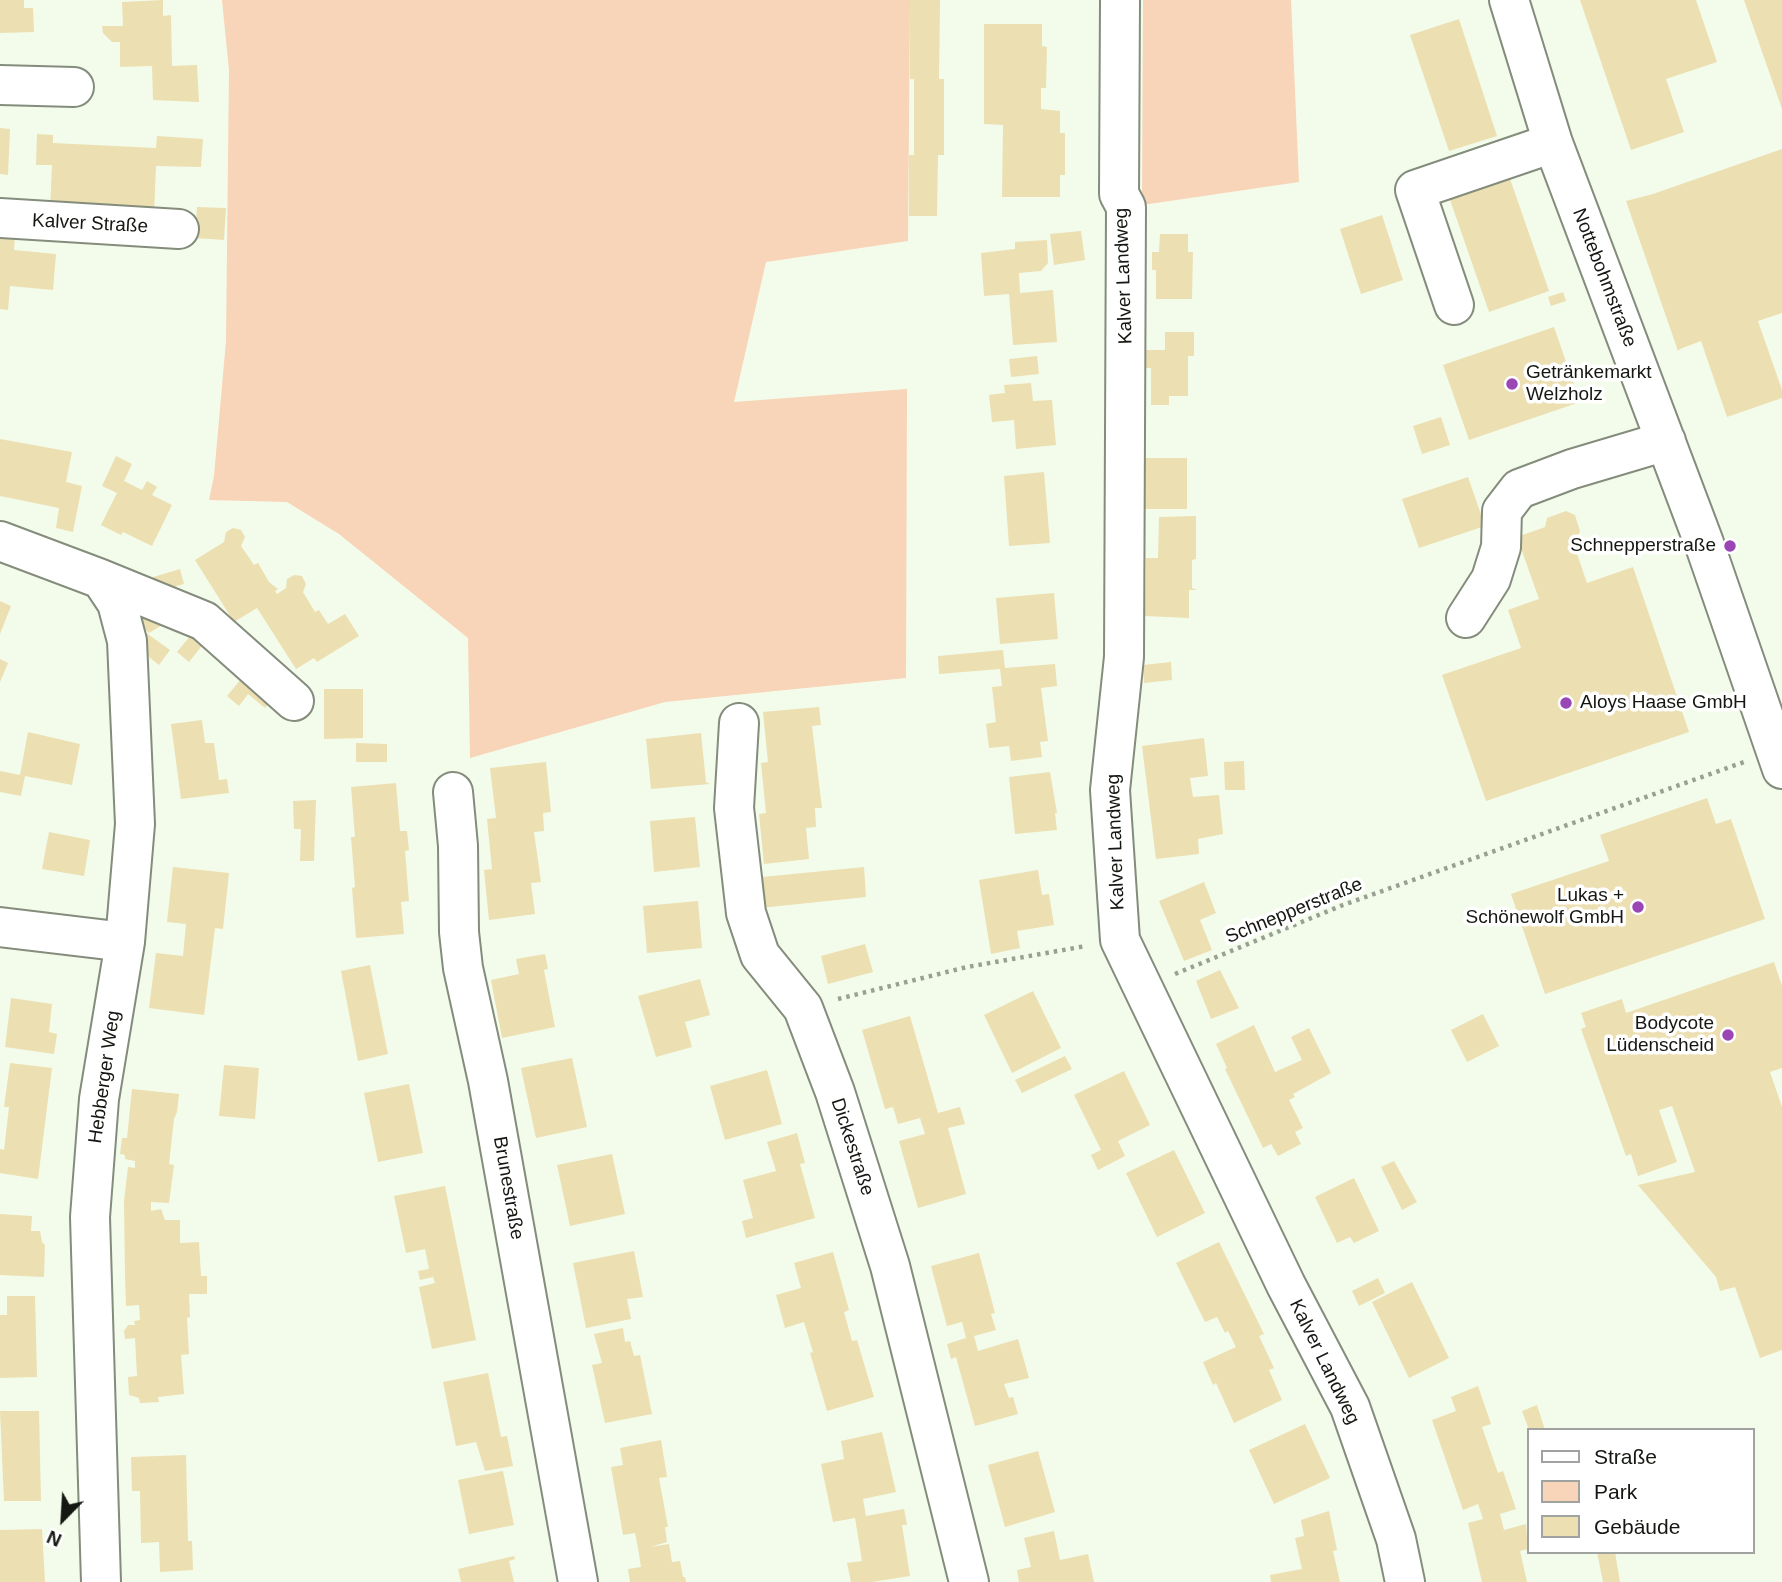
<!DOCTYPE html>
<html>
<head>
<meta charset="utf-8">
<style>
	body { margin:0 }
	#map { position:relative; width:1782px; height:1582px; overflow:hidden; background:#f3fcea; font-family:Helvetica,sans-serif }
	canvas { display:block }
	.legend { position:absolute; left:1527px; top:1428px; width:228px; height:126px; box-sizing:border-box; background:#fff; border:2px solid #a1a3a0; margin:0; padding:9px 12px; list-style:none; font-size:21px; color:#151812 }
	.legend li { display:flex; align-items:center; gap:14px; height:35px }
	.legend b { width:35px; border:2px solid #a1a3a0 }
	.north { position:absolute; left:28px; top:1484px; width:70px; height:70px; -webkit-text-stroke:5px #fff; paint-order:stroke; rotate:204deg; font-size:19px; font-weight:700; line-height:28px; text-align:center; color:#151812 }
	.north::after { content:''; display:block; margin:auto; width:24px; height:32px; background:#151812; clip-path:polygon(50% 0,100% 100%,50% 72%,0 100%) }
</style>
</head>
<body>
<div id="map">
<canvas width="1782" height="1582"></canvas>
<ul class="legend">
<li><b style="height:9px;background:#fff"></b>Straße</li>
<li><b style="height:19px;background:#f8d4b8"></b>Park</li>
<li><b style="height:19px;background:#ecdfb2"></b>Gebäude</li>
</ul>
<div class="north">N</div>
</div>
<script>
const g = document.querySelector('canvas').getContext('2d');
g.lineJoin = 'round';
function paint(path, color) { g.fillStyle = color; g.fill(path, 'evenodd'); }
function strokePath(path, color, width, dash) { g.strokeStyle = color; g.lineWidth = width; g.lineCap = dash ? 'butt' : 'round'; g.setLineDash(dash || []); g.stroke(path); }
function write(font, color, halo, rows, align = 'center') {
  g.font = font + ' Helvetica,sans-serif'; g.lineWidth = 7; g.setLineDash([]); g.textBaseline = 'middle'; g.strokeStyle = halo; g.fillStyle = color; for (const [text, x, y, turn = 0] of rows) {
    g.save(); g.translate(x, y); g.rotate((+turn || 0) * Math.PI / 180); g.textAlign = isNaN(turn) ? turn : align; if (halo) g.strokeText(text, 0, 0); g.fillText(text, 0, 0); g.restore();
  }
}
paint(new Path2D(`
	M222,0h688l-2,241 -142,21 -32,140 173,-13 -1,289 -241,24 -195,56 -2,-120 -129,-104 -52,-32 -78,-2 5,-24 12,-135 3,-271z
	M1143,0h148l8,182 -157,23z`), '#f8d4b8');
paint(new Path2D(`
	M0,0h24v8h9l1,24 -34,1z
	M163,0v16l8,-1 1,51 25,-1 2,37 -46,-2 -1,-34 -32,1v-25h-8l-9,-9 -1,-7h21l-1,-24z
	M910,0h30l-1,79h5v76h-6l-1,61h-28v-61h5v-76h-4z
	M1580,0h116l21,62 -51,17 18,53 -53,18z
	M1744,0h38v109z
	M1459,19l38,117 -48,15 -39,-116z
	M984,24h58v22l5,1 -1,41h-5v21l19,2v22h5v42h-5v22h-58l1,-72 -19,-1z
	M0,128l10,1 -2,46 -8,-1z
	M37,134l16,1v8l103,5 1,-12 46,3 -2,28 -45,-1 -2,48 -104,-4 2,-45h-16z
	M1782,149v164l-24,8 24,69v8l-55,19 -26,-76 -21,8 -2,2 -52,-150 27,-7z
	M1508,173l41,118 -60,21 -41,-118z
	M197,207l29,1 -2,32 -29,-2z
	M1382,215l21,65 -42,14 -21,-65z
	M1081,231l4,29 -31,5 -4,-31z
	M1160,234h28v18h5l-1,47h-36v-29h-4v-18h7z
	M0,235l15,1 -1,14 42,4 -3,36 -43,-4 -2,24 -8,-1z
	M1047,240l1,23 -7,8 -22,2 1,20 33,-3 4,52 -44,3 -4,-51 -25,2 -3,-43 34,-4v-7z
	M1563,292l3,9 -15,5 -3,-9z
	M1554,327l26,75 -111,38 -26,-75z
	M1165,332h29v24h-6v40h-19v9h-18v-37h-10v-18h24z
	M1037,356l2,18 -28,3 -2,-18z
	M1031,383l2,18 19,-1 4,45 -40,4 -2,-29 -22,2 -3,-27 16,-2 -1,-8z
	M1441,417l9,28 -28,9 -9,-28z
	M0,439l72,13 -6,30 16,4 -9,46 -17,-4 3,-20 -59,-12z
	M116,456l16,8 -8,17 18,9 5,-9 10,6 -5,8 20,10 -20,41 -29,-14 -2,3 -20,-10 16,-32 -15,-7z
	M1145,458h42v51h-42z
	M1044,472l6,71 -41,3 -5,-70z
	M1468,477l17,49 -66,22 -17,-49z
	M1566,511l9,4 5,16 -2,6 -6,2 15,44 46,-16 56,165 -203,69 -44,-126 79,-27 -13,-38 31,-11 -22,-62 28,-10 2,-9z
	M1196,516v43l-4,1v28l5,2h-8v28l-44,-2 1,-58h12l1,-41z
	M233,528l8,2 4,7 -4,9 13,19 4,-2 11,19 9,7 -3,2 2,3 9,-6 1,-9 7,-4 8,1 4,8 -3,8 12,20 4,-2 9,14 17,-10 14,22 -42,26 -3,-4 -18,11 -39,-61 -23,14 -39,-62 29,-18 2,-10z
	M180,569l4,15 -29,8 -5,-14z
	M1054,593l4,46 -58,5 -4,-46z
	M0,601l11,5 -11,28z
	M144,610l18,15 -13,8 -14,-12z
	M196,629l12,9 -19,24 -12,-10z
	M145,632l25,18 -11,15 -24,-19z
	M1003,650l2,18 50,-4 2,22 -16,2 7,53 -8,1 2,15 -31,4 -2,-15 -20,2 -3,-24 10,-2 -4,-35 10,-1 -2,-17 -61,5 -1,-18z
	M0,659l8,4 -8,19z
	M1171,662l1,18 -28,3 -1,-18z
	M246,673l27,25 -8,10 -17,-14 -9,12 -12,-10z
	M324,689h39v49l-39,1z
	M819,707l2,18 -9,1 10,82h-7l1,19 -10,1 3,31 -45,5 -5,-50 7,-1 -5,-50 7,-1 -5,-50z
	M202,720l3,23h9l5,37 8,-1 2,14 -48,6 -10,-75z
	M28,732l52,12 -8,41 -47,-9 -4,20 -21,-4v-21l20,4z
	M701,733l5,49 4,2 -59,5 -5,-50z
	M1204,738l4,38 -18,2 3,19 26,-2 4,39 -25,5 1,15 -43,5 -14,-113z
	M356,743l31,1v18h-31z
	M1244,761l1,29h-20l-1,-28z
	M546,762l5,50 -8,1 1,18 -10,1 7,50 -10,1 4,31 -46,6 -5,-50 8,-1 -5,-50 9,-1 -6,-50z
	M1050,772l7,41h-2l2,17 -42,4 -6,-57z
	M396,783l4,48h7l2,19 -4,1 4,50 -8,1 3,32 -48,4 -4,-50 3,-1 -4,-50h4l-4,-50z
	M1707,798l9,26 15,-5 34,100 -220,75 -34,-100 98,-33 -9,-26z
	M316,800l-2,61h-14l1,-32h-7l-1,-28z
	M695,817l5,50 -46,5 -4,-51z
	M49,832l41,8 -6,36 -42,-7z
	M173,867l56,6 -6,56 -8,-1 -11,87 -55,-7 7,-55 27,3 3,-32 -19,-2z
	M864,867l2,30 -106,11 -8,-30z
	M1038,870l4,25 7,-1 5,31 -37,6 3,17 -29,6 -12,-74z
	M1204,882l12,31 -16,7 12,30 -28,11 -25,-60z
	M698,901l4,47 -55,5 -4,-47z
	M865,944l8,28 -45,12 -7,-28z
	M545,954l3,15 -4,1 11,57 -53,11 -11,-58 28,-6 -3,-15z
	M1774,962l8,24v82l-12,4 12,35v243l-22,8 -25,-71 -15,4 -4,-14 -78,-92 57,-13 -23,-66 -13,4 18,52 -39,14 -7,-22 -5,2 -45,-127 5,-2 -5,-14 41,-14 4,14z
	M370,965l18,89 -30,7 -17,-90z
	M1220,970l19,38 -28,11 -15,-38z
	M700,979l10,36 -25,7 7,25 -36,10 -18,-61z
	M1033,991l28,57 -49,25 -28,-58z
	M11,998l41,6 -3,28 8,2 -3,20 -49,-7z
	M1483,1014l16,32 -32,16 -16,-32z
	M910,1016l28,97 22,-6 5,17 -17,4 18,66 -48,14 -19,-67 26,-7 -5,-16 -22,6 -5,-17 -8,2 -23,-79z
	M1254,1025l21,47 27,-12 -11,-23 18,-9 22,45 -38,21 2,3 -6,3 14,28 -8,4 6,12 -23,12 -7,-12 -8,4 -38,-79 2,-1 -11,-24z
	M1065,1056l7,13 -50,24 -7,-13z
	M572,1058l15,69 -51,11 -15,-70z
	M10,1063l42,5 -14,111 -38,-6v-24l4,1 5,-43h-5z
	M224,1065l35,3 -4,51 -36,-3z
	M767,1070l15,54 -57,16 -15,-54z
	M1124,1071l26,54 -32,16 7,15 -27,14 -7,-15 10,-5 -27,-55z
	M409,1084l14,69 -45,9 -14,-69z
	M132,1089l47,5 -2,18 -3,7 -5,45 5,1 -5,38 -18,-1v9l10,-2 4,11h15v23l19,-1 2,34h6v18h-18l1,23 -3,1 2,36 -8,1 3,39 -26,3 1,5 -19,1 -1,-5 -10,-3 -1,-18 9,-1 -2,-38 -10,1 -1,-8 4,-6h7l-1,-4 6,-1 -1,-15 -13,1 -1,-30 -1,-75 4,-34 7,1v-7l-10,-2v-4l-5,-1 2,-16h5z
	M797,1133l8,30 -5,1 15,54 -69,20 -4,-17 11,-3 -10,-38 33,-9 -9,-29z
	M1174,1150l31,63 -48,24 -31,-64z
	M612,1154l13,60 -55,12 -13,-61z
	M1394,1161l23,41 -15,8 -21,-43z
	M1354,1178l25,53 -25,12 -4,-6 -13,6 -22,-46z
	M445,1186l31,154 -44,9 -13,-62 16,-4 -2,-6 -13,3 -2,-9 11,-2 -4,-20 -19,4 -12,-57z
	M0,1214l32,2 -1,15h9l2,11 3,3 -1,32 -44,-2z
	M1219,1242l45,92 -5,2 15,32 -5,2 13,30 -48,23 -18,-40 -3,2 -10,-23 33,-15 -8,-16 -3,2 -8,-16 -12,5 -29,-59z
	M634,1251l9,46 -16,2 4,20 -45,9 -13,-65z
	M833,1252l16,58 -5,2 8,29 5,-1 17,57 -47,14 -17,-58 3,-1 -9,-30 -19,6 -9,-33 25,-7 -7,-25z
	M979,1253l16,60 -4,1 5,16 -22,6 4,15 40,-12 11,39 -25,6 5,14 4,-1 5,17 -43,12 -19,-69 -5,2 -4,-15 19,-6 -4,-16 -15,4 -16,-60z
	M1378,1278l7,15 -26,13 -7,-15z
	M1412,1282l37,76 -40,20 -37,-76z
	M7,1296h28l2,81 -37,1v-63h7z
	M623,1328l2,14 5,-1 4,15 6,-1 12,59 -47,9 -13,-58 10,-2 -8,-29z
	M488,1373l13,64 6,-1 6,30 -28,5 -9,-29 -20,4 -13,-64z
	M1478,1386l13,38 -9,3 16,46 5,-2 13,38 -16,5 4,16 22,-6 2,25 -8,2 7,31h-45l-14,-59 15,-4 -5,-15 -15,6 -31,-90 24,-9 -5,-14z
	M1537,1405l8,25h-16l-7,-19z
	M0,1411h39l2,90h-37z
	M1305,1424l25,54 -56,26 -25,-54z
	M882,1432l14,60 -33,7 3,17 38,-7 3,16h-5l8,51 -38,6h-21l-4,-19 15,-2 -7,-43 -22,4 -12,-58 23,-5 -3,-18z
	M661,1440l6,37 -8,1 9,49h-3l2,15 -17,5 19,-3 3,18 8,-1 3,16h2l1,5h-56l-2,-13 13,-2 -3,-19 -3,-15 -12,2 -12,-68 12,-2 -3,-17z
	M1038,1451l17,61 -50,15 -17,-62z
	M186,1455l2,86h4l1,29 -33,2 -1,-30 -18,1 -1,-52h-8l-1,-34z
	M503,1471l11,54 -45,9 -11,-54z
	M1329,1511l8,39 -4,1 7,31h-69l-1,-7 32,-6 -7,-31 9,-2 -3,-16z
	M42,1529l3,53h-45v-52z
	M1054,1531l6,29 28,-6 6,28h-75l-2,-12 14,-3 -7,-29z
	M1597,1552h18l5,30h-17z
	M514,1556l1,3 -6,2 5,21h-53l-3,-13z`), '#ecdfb2');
const minor = new Path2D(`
	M1120,0l-1,194 7,13 -2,450 -14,133 10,150 166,345 64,122 46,132 9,43
	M1509,0l44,143 151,400 78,226
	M0,85l74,2
	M0,218l179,11
	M1454,305l-39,-115 138,-47
	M0,541l101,38 16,24 10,38 8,183 -10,118 -26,157 -9,118 11,365
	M101,579l103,42 90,80
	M1466,618l25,-39 10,-32 1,-36 17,-22 53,-20 94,-28
	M739,723l-5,85 12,105 14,42 43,53 32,84 55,174 79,316
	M453,792l5,54 1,86 4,36 25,113 90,501
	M0,927l125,15`);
strokePath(minor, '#848c7c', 42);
strokePath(new Path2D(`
	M1175,974l168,-69 401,-143
	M838,999l129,-32 119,-21`), '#99a093', 4.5, [3.5, 5]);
strokePath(minor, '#fff', 38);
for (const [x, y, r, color] of [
	[1512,384,7,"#9a46b4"],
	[1730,546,7,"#9a46b4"],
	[1566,703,7,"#9a46b4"],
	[1638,907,7,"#9a46b4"],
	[1728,1035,7,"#9a46b4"]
]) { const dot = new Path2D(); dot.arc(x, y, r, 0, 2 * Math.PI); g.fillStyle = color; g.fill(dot); strokePath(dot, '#fff', 2.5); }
write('19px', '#151812', '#fff', [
	["Kalver Straße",90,224,3],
	["Kalver Landweg",1124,276,-92],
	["Nottebohmstraße",1604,278,69],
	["Kalver Landweg",1116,842,-92],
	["Schnepperstraße",1294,911,-22],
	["Hebberger Weg",105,1077,-82],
	["Dickestraße",852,1147,72],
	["Brunestraße",508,1188,80],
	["Kalver Landweg",1324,1362,64]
]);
write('19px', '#151812', '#fff', [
	["Getränkemarkt",1526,373,"left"],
	["Welzholz",1526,395,"left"],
	["Schnepperstraße",1716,546],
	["Aloys Haase GmbH",1580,703,"left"],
	["Lukas +",1624,896],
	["Schönewolf GmbH",1624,918],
	["Bodycote",1714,1024],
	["Lüdenscheid",1714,1046]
], 'right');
</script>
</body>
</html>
